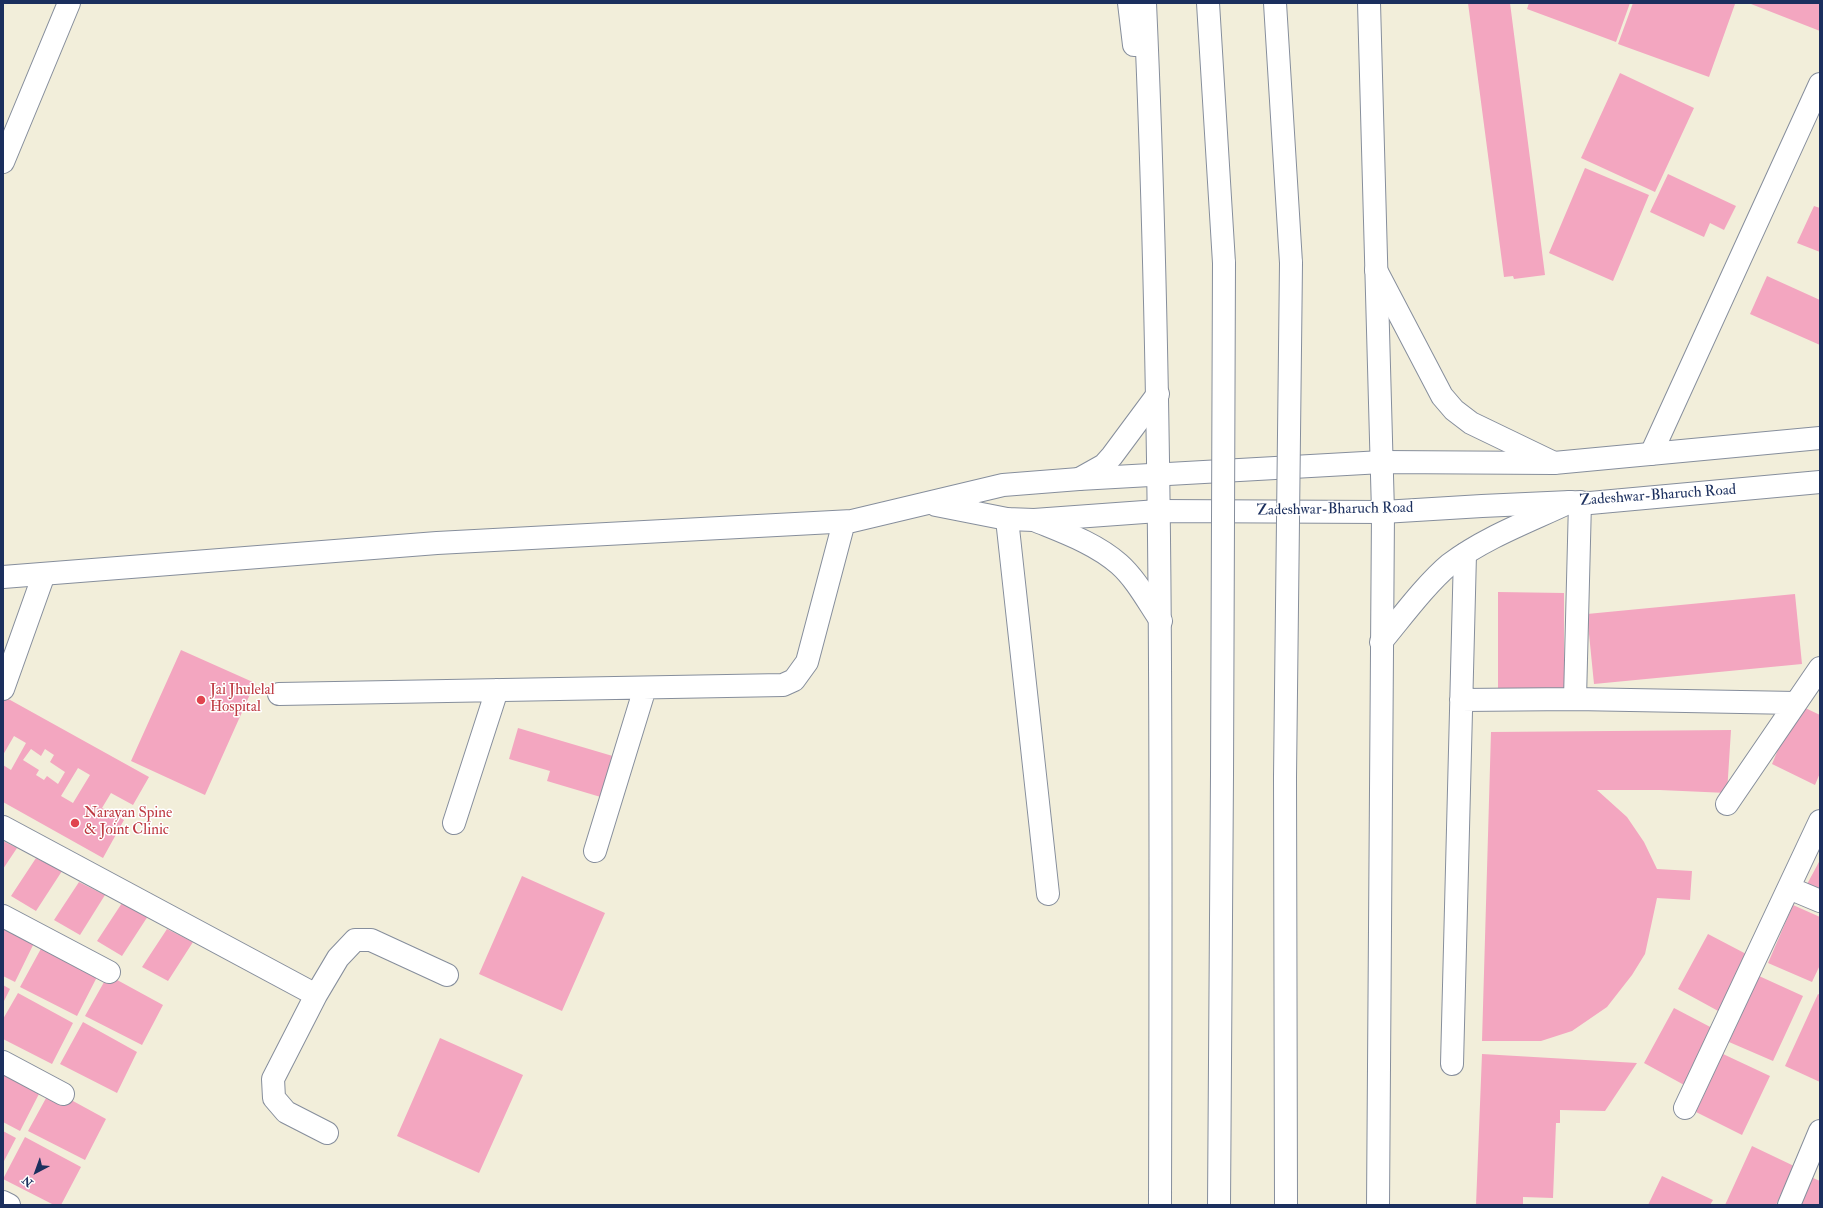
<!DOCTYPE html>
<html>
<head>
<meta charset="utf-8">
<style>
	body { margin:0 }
	#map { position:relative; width:1823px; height:1208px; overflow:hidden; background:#f2eeda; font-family:"IM FELL Double Pica",serif }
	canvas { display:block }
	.frame { position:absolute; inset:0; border:4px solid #1b2f5e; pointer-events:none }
	.north { position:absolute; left:16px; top:1152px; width:40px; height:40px; -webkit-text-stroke:3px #fff; paint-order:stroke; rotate:221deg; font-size:11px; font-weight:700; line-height:16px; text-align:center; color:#1b2f5e }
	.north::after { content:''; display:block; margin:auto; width:14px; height:18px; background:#1b2f5e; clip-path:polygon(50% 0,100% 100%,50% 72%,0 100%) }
</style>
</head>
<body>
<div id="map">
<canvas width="1823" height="1208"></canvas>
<div class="frame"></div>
<div class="north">N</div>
</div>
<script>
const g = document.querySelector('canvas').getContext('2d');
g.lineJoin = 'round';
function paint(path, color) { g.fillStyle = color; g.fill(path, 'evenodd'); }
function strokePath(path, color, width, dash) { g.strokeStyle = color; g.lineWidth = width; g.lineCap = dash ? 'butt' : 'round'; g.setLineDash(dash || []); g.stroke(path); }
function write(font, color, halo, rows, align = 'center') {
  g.font = font + ' "IM FELL Double Pica",serif'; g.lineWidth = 3; g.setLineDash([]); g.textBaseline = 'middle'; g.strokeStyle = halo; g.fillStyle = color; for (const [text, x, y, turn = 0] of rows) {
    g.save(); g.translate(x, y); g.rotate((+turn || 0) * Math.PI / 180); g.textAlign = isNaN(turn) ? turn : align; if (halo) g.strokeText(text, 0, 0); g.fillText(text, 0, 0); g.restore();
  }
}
paint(new Path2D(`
	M1468,3h42l35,272 -31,4 -1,-3 -9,1z
	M1529,3h101l-14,39 -89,-33z
	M1633,3l102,1 -26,73 -91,-33z
	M1752,3h68v28l-69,-27z
	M1620,73l74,35 -39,84 -74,-34z
	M1585,168l64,27 -36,86 -64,-28z
	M1668,174l68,32 -12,24 -14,-7 -6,14 -54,-25z
	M1814,206l6,2v44l-23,-9z
	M1767,276l53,24v45l-70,-31z
	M1498,592l66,1v96l-66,-1z
	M1795,594l7,70 -208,20 -7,-70z
	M181,650l74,33 -50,112 -74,-34z
	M3,696l146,81 -16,28 -22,-12 -9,15 22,12 -21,38 -100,-56v-37l8,5 15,-27 -12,-7 -11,19zM31,749l10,7 4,-7 9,6 -4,7 15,10 -7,12 -11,-8 -3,4 -8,-5 3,-5 -16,-10zM78,768l12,7 -17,28 -12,-7z
	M1797,704l23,11v58l-5,12 -43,-21z
	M518,728l98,29 -12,41 -57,-17 3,-10 -41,-12z
	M1731,730l-4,63 -67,-3h-63l30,27 17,25 13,27 35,2 -2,29 -33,-2 -12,56 -13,21 -25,32 -35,24 -31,10h-59l9,-309z
	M3,841l14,7 -14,21z
	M36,858l26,13 -26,40 -25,-15z
	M1820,860v36l-15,-8z
	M522,876l83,37 -43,98 -83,-37z
	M79,882l26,13 -25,40 -26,-15z
	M122,903l26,13 -26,40 -25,-15z
	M1793,905l27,12v48l-8,17 -44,-19z
	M3,923l32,18 -20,41 -12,-6z
	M167,929l26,13 -25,39 -26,-14z
	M1708,934l42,22 -30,56 -42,-23z
	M43,945l55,30 -21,41 -57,-29z
	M108,975l55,30 -21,40 -57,-29z
	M1759,976l44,20 -30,65 -44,-19z
	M3,985l7,4 -7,14z
	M18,993l55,30 -21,41 -49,-25v-20z
	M1818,994l2,1v87l-35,-16z
	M1674,1008l42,22 -30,56 -42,-23z
	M83,1022l54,30 -20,41 -57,-29z
	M440,1038l83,37 -44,98 -82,-37z
	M1482,1054l155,9 -32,48 -45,-1v13h-4l-3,75 -30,-1v8h-47z
	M1723,1054l47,22 -28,59 -46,-23z
	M3,1069l38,21 -21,41 -17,-9z
	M51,1089l55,30 -21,41 -57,-29z
	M3,1131l13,7 -13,25z
	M25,1137l56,30 -20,38h-7l-51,-26z
	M1752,1146l42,20 -18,39h-51z
	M1662,1176l51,24 -3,5h-62z
	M1813,1178l7,3v24h-20z`), '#f3a6c0');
const minor = new Path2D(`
	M1129,3l5,42
	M1145,3c18,400 16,801 15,1202
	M1369,3l14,509 -5,693
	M3,162l66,-159
	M1651,454l169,-370
	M1007,519l41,375
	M3,689l41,-115
	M279,694l504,-9 11,-5 13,-18 37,-140
	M1575,699l5,-197
	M1461,700l114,-1 221,4
	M1727,804l93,-136
	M454,823l43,-133
	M3,827l313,168
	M595,851l50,-163
	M1789,888l31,13
	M3,916l106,56
	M3,1062l60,32
	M1452,1064l13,-510
	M1685,1108l135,-287
	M327,1133l-41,-21 -12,-14 -1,-19 43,-84 22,-37 17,-18h16l76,35
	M3,1202l6,3
	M1789,1205l31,-74`);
const major = new Path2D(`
	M936,505l71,14 27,1 124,-9 225,1 99,-6 88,-4 20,1 230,-21
	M3,577l434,-34 415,-22 151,-36 76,-6 303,-17 172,1 266,-25`);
const highway = new Path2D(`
	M1208,3l16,260
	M1275,3l16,260
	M1376,270l66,126 12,14 17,13 83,40
	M1079,479l25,-14 8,-9 46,-62
	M1034,520c29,12 61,23 85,44 17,15 29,38 42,57
	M1381,642c20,-24 45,-58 69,-78 36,-27 80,-43 120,-62
	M1285,777l1,428
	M1219,1205l3,-430`);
strokePath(minor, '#868e9c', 24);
strokePath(major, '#868e9c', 24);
strokePath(highway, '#868e9c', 24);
strokePath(minor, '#fff', 22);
strokePath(major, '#fff', 22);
strokePath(highway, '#fff', 22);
const highwayBridge = new Path2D(`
	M1222,775l2,-512
	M1285,777l6,-514`);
strokePath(highwayBridge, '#868e9c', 24, []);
strokePath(highwayBridge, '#fff', 22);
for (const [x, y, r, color] of [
	[201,700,5,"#e0444e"],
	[75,823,5,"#e0444e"]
]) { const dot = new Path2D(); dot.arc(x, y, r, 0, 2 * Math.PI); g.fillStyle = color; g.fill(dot); strokePath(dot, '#fff', 1.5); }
write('15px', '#1b2f5e', '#fff', [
	["Zadeshwar-Bharuch Road",1658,496,-4],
	["Zadeshwar-Bharuch Road",1335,510,-1]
]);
write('15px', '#be3a42', '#fff', [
	["Jai Jhulelal",210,691],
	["Hospital",210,708],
	["Narayan Spine",84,814],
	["& Joint Clinic",84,831]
], 'left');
</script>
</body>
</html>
